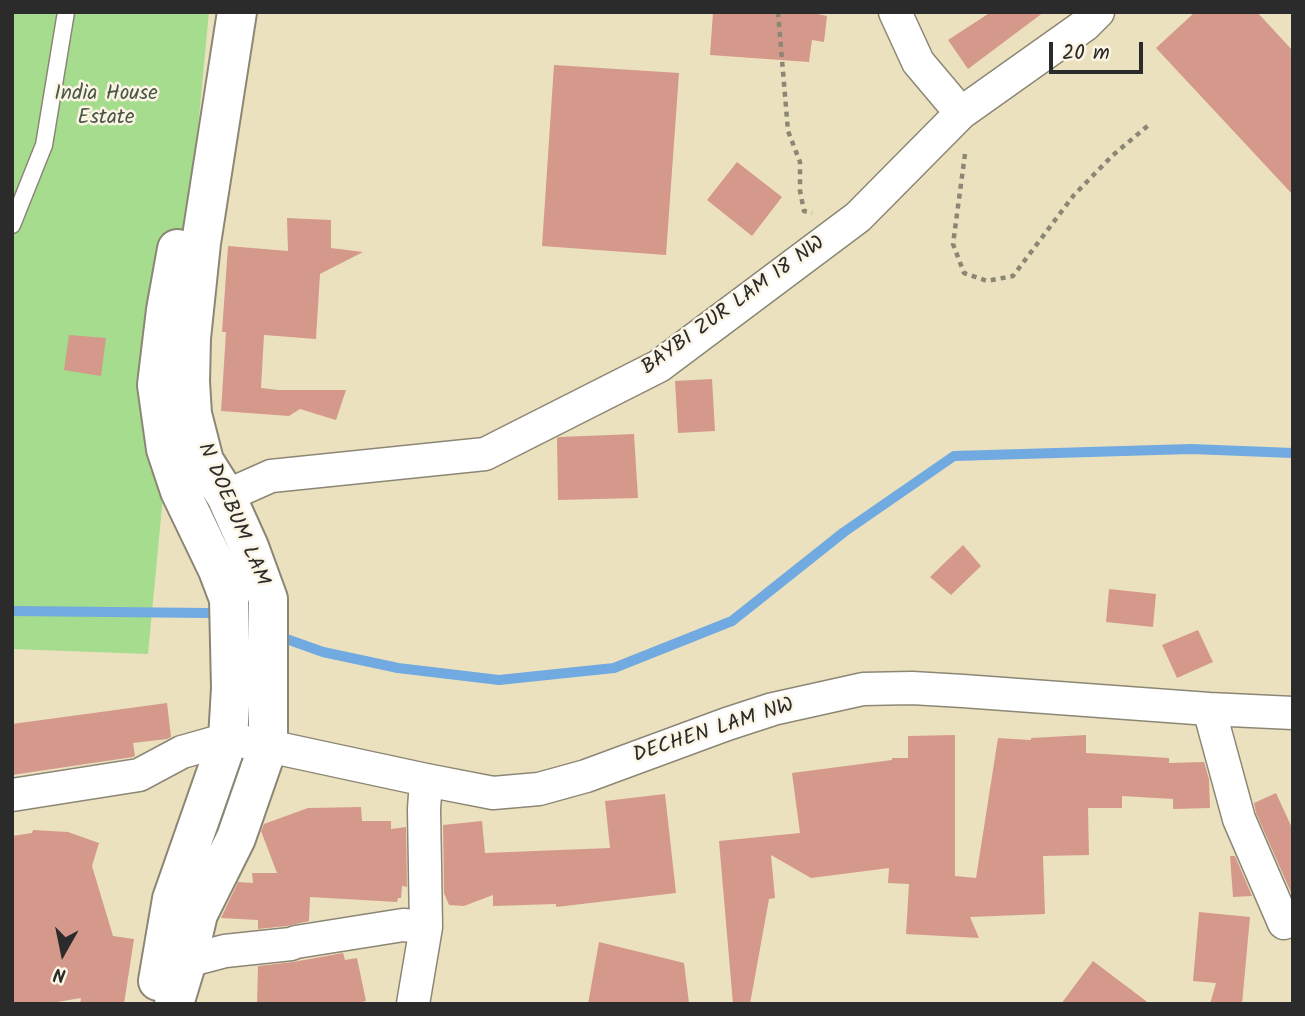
<!DOCTYPE html>
<html>
<head>
<meta charset="utf-8">
<style>
	body { margin:0 }
	#map { position:relative; width:1305px; height:1016px; overflow:hidden; background:#ece1bf; font-family:Kalam,sans-serif }
	canvas { display:block }
	.frame { position:absolute; inset:0; border:14px solid #2b2b2b; pointer-events:none }
	.north { position:absolute; left:28px; top:918px; width:70px; height:70px; -webkit-text-stroke:5px #fcf5e5; paint-order:stroke; rotate:189deg; font-size:19px; font-weight:700; line-height:28px; text-align:center; color:#2b2b2b }
	.north::after { content:''; display:block; margin:auto; width:24px; height:32px; background:#2b2b2b; clip-path:polygon(50% 0,100% 100%,50% 72%,0 100%) }
	.scale { position:absolute; left:1049px; top:42px; width:94px; height:32px; box-sizing:border-box; border:4px solid #2b2b2b; border-top:0; padding-left:9px; font-size:21px; line-height:24px; white-space:nowrap; color:#2b2b2b; -webkit-text-stroke:5px #fcf5e5; paint-order:stroke }
</style>
</head>
<body>
<div id="map">
<canvas width="1305" height="1016"></canvas>
<div class="frame"></div>
<div class="north">N</div>
<div class="scale">20 m</div>
</div>
<script>
const g = document.querySelector('canvas').getContext('2d');
g.lineJoin = 'round';
function paint(path, color) { g.fillStyle = color; g.fill(path, 'evenodd'); }
function strokePath(path, color, width, dash) { g.strokeStyle = color; g.lineWidth = width; g.lineCap = dash ? 'butt' : 'round'; g.setLineDash(dash || []); g.stroke(path); }
function write(font, color, halo, rows, align = 'center') {
  g.font = font + ' Kalam,sans-serif'; g.lineWidth = 5; g.setLineDash([]); g.textBaseline = 'middle'; g.strokeStyle = halo; g.fillStyle = color; for (const [text, x, y, turn = 0] of rows) {
    g.save(); g.translate(x, y); g.rotate((+turn || 0) * Math.PI / 180); g.textAlign = isNaN(turn) ? turn : align; if (halo) g.strokeText(text, 0, 0); g.fillText(text, 0, 0); g.restore();
  }
}
paint(new Path2D(`
	M12,12h197l-61,642 -136,-5z`), '#a6dc8d');
strokePath(new Path2D(`
	M12,611l197,2 11,4
	M278,636l45,16 75,16 101,12 115,-12 118,-47 112,-89 110,-76 237,-7 102,4`), '#70aae0', 10);
paint(new Path2D(`
	M713,12h105v2l9,2 -3,26 -12,-2 -3,22 -99,-7z
	M991,12h53l-76,57 -20,-29z
	M1195,12h62l36,39v144l-137,-147z
	M554,65l125,8 -13,182 -124,-9z
	M737,162l45,35 -30,39 -45,-36z
	M287,218l44,2v28l32,4 -43,22 -4,65 -52,-4 -3,53 17,2h68l-10,30 -36,-11 -11,7 -68,-5 5,-79h-4l6,-86 60,5z
	M69,335l37,3 -5,38 -37,-6z
	M712,379l3,52 -37,2 -3,-52z
	M634,434l4,64 -80,2 -1,-62 3,-1z
	M963,545l18,21 -30,29 -21,-18z
	M1109,589l47,5 -3,33 -47,-5z
	M1198,630l15,32 -36,16 -15,-33z
	M167,703l4,34 -4,2 -34,4 2,13 -2,1 -121,18v-51z
	M955,735v141l21,2 22,-140 33,2v-2l55,-3v18l83,5v5l35,-1 5,17 1,29 -37,1v-10l-51,-3v12h-34l1,47 -46,1 2,58 -75,3 9,21 -73,-4 3,-50 -21,-1 1,-15 -78,10 -40,-23 4,43 -6,1 -19,105h-17l-14,-163 81,-8 -8,-60 100,-13v-2h16v-22z
	M1276,793l17,37v67l-37,-84 -2,-10z
	M665,794l11,99 -120,14v-3l-63,2v-11l-29,11 -15,-1 -5,-12 -1,-68 39,-4 3,32 125,-5 -5,-47z
	M361,807l1,14h29v8l15,-2 1,60 -5,-1 -1,12h-3l-1,4 -87,-5 -1,24 -22,5 -29,3v-9l-37,-2 17,-36 15,1 -1,-10h25l-16,-42 3,-7 44,-16z
	M33,830l35,2 31,11 -7,23 21,70 21,3 -10,65h-44l1,-6 -35,6h-34v-168l20,-3z
	M1230,856h5l17,40 -19,1z
	M1199,912l51,5 -8,87h-32l6,-21 -23,-2z
	M599,942l85,21 5,40 -101,1z
	M343,953l2,7 12,-2 9,43 -13,3h-96l1,-38 35,-4z
	M1093,961l57,43h-89z`), '#d4998a');
const lane = new Path2D(`
	M12,225l32,-80 22,-133`);
const street = new Path2D(`
	M895,12l23,50 43,51
	M226,496l45,-20 214,-22 174,-88 199,-149 103,-104 124,-88 13,-13
	M1209,709l30,110 45,104
	M12,795l127,-20 43,-23 46,-13 40,7 158,34 67,13 46,-4 47,-13 141,-52 46,-15 90,-20 49,-1 51,3 246,18 84,4
	M187,961l38,-10 66,-7 5,-2 107,-17 23,2
	M413,1004l13,-77 -2,-118 2,-29`);
const secondary = new Path2D(`
	M158,981l14,-82 56,-160 3,-51 -2,-89 -11,-29 -38,-79 -14,-42 -9,-64 9,-75 11,-61
	M174,1004l13,-43 11,-47 38,-76 32,-92v-147l-19,-52 -23,-51 -22,-35 -12,-47 -2,-32 1,-44 10,-95 36,-231`);
strokePath(lane, '#8c8675', 19);
strokePath(street, '#8c8675', 35);
strokePath(secondary, '#8c8675', 42);
strokePath(new Path2D(`
	M778,12l10,119 12,31v29l4,20 8,2
	M965,154l-12,90 11,29 23,8 26,-5 61,-81 38,-39 39,-33`), '#8c8675', 4.5, [5, 5]);
strokePath(lane, '#fff', 16);
strokePath(street, '#fff', 32);
strokePath(secondary, '#fff', 38);
write('21px', '#4a5744', '#fcf5e5', [
	["India House",106,95],
	["Estate",106,119]
]);
write('21px', '#2b2b2b', '#fcf5e5', [
	["BAYBI ZUR LAM 18 NW",734,307,-36],
	["N DOEBUM LAM",232,515,67],
	["DECHEN LAM NW",714,732,-18]
]);
</script>
</body>
</html>
